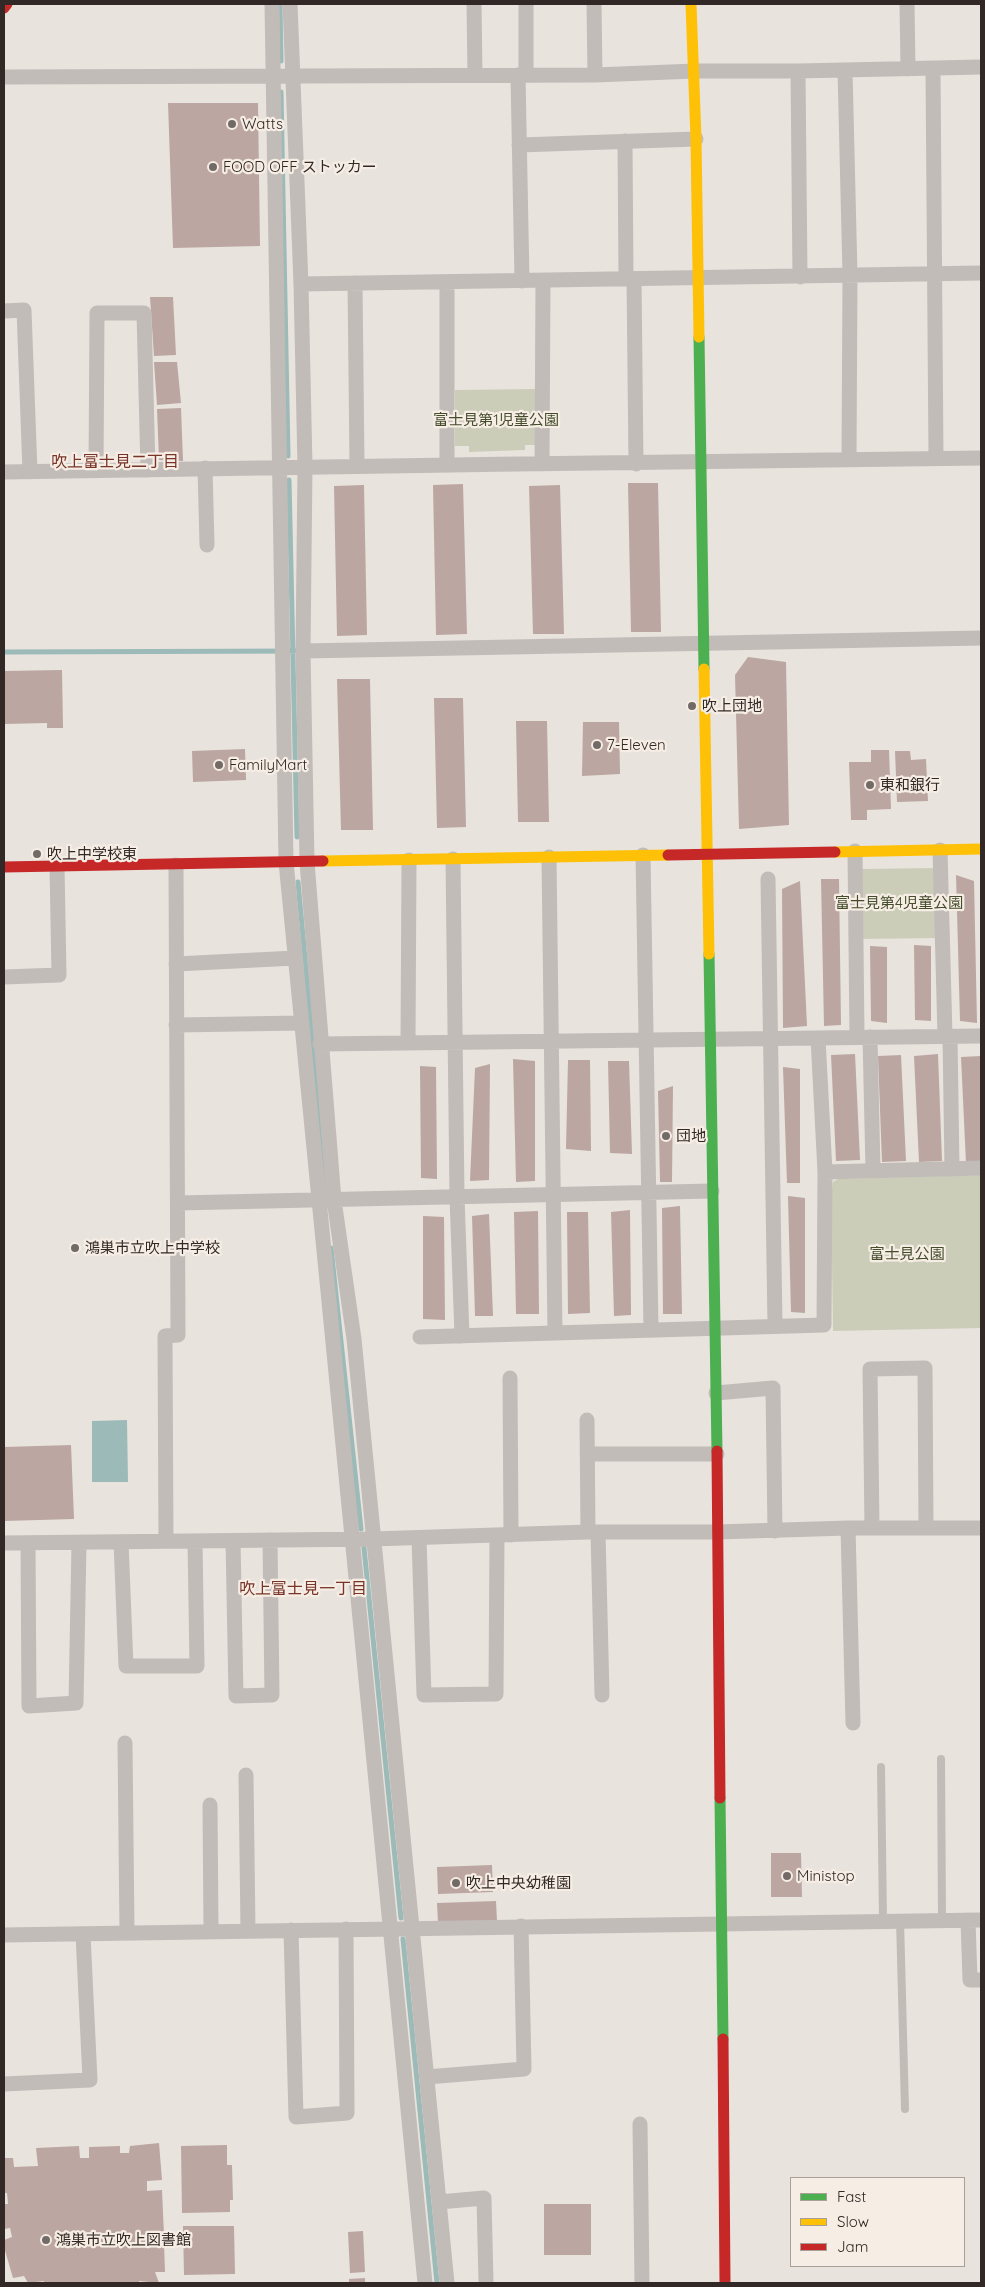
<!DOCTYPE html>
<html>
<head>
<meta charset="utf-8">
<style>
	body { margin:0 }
	#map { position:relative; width:985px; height:2287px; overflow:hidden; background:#e9e3de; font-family:Quicksand,sans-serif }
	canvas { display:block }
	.frame { position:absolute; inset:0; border:5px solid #322926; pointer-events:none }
	.legend { position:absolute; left:790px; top:2177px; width:175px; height:90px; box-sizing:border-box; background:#f6ede5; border:1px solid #a89f99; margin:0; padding:6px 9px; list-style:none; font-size:15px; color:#322926 }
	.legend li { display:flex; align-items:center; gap:10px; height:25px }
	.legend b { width:25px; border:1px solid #a89f99 }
</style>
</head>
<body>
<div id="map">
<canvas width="985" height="2287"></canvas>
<div class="frame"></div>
<ul class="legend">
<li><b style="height:6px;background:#4caf50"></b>Fast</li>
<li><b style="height:6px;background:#ffc107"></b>Slow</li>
<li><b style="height:6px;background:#c62828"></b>Jam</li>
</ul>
</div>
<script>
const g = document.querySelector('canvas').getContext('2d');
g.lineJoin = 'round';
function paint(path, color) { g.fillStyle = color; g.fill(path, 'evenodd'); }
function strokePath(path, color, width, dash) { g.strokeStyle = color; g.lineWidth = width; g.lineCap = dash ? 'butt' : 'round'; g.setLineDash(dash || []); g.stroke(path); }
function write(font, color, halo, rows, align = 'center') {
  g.font = font + ' Quicksand,"Noto Sans JP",sans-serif'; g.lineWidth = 4.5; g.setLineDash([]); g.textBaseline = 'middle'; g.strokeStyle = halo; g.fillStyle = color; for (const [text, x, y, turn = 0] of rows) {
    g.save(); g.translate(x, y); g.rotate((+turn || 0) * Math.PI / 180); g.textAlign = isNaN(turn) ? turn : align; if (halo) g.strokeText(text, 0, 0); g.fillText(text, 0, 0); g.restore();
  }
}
paint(new Path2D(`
	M536,389v56h-11v5l-56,2v-6h-14v-56z
	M938,868l1,70 -79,1 -1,-70z
	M981,1175v153l-148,3 -2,-136 2,-13 5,-3z`), '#cbcdb9');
paint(new Path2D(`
	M127,1420l1,62h-36v-61z`), '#9cbab7');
strokePath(new Path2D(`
	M280,4l1,57
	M281,92l7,364
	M289,480l8,357
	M4,652l297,-1
	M298,882l28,307
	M331,1248l30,281
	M364,1548l37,370
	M403,1939l34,344`), '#9cbab7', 5);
paint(new Path2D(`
	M168,103h90l2,143 -87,2z
	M150,297h23l3,58 -22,1z
	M154,362h23l4,41 -24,2z
	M181,408l2,53 -24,-1 -2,-51z
	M628,483h30l3,149h-30z
	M463,484l4,150 -31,1 -3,-150z
	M364,485l3,150 -30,1 -3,-150z
	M560,485l4,149h-31l-4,-148z
	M748,657l38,5 3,163 -50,4 -4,-154z
	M62,670l1,58h-16v-5l-43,1v-53z
	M337,679h33l3,151h-32z
	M434,698h29l3,129 -29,1z
	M516,721h31l2,101h-31z
	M583,722h36l1,52 -38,2z
	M245,749l1,31 -53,2 -1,-31z
	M871,750h18l2,59 -24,1v10h-16l-2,-58h22z
	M895,751h15l1,9 15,-1 2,42 -31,1z
	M956,875l18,6 3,142 -17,-2z
	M821,879h18l2,146 -17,1z
	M800,881l7,145 -24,2 -1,-139z
	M914,945l17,1v75l-16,-1z
	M870,946l17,1v76l-16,-2z
	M855,1054l5,106 -24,1 -5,-106z
	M938,1054l4,107 -23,1 -5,-106z
	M901,1055l5,106 -24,1 -4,-106z
	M981,1056v106l-15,1 -5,-106z
	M513,1059l22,2v120l-19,1z
	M568,1060h22l1,91 -25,-2z
	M608,1061h21l3,93 -22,-1z
	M490,1064l-1,116 -19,1 5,-113z
	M420,1066l16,1 1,112 -16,-1z
	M783,1067l17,2v114h-13z
	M673,1086l-1,96h-12l-2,-91z
	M788,1196l17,2v115l-14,-1z
	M680,1206l2,108h-19l-1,-106z
	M630,1210l1,105 -17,1 -3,-104z
	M538,1211l1,103h-23l-2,-102z
	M567,1212h21l2,101 -22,1z
	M489,1214l4,102h-18l-3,-100z
	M423,1216l21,1 1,103 -22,-1z
	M71,1445l3,74 -70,2v-74z
	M771,1853h30l1,44h-31z
	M492,1865l1,27 -55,2 -1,-27z
	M496,1901l1,20 -59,2 -1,-20z
	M159,2143l3,37 -15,1v10l15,-1 2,45h-14v8h14l1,29h-10l4,11 -20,-2v2h-95v-2l-16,2 -4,-7 -11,2 -9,-31v-7l8,-3 -2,-9 -6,1v-25h4l-1,-11h-3v-35h9l1,9 24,-1 -2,-18 43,-2 1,12h9v-11l31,-1v7h9l1,-7z
	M227,2145v20h5l1,35h-3v12l-48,1 -1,-67z
	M544,2204h47v51h-47z
	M183,2226h51l1,48 -51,1z
	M363,2231l2,41 -15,1 -2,-41z
	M365,2278v5h-16v-4z`), '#bba6a1');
strokePath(new Path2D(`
	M941,1759l1,161
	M881,1767l2,154
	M900,1920l5,189`), '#c2bcb8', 8);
strokePath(new Path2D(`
	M272,4l14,858 139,1421
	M290,4l11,280 4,182 -2,185 4,211 27,338 20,139 93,944
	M474,4l1,71
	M594,4l1,71
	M907,4l1,65
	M933,69l3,389
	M845,70l5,205 -1,184
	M798,71l2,206
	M518,75l4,206
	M526,75v-71
	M4,77l591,-2 100,-4h103l183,-4
	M625,141l1,138
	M519,145l177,-6
	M634,279l2,185
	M355,283l2,182
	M301,284l680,-11
	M4,311l20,-1 6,162
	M447,464v-182
	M542,464l1,-183
	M205,468l2,77
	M96,471l1,-158h47l4,157
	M4,472c326,-6 651,-10 977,-14
	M303,651l678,-13
	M940,850l5,186
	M855,851l2,186
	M643,855l8,474
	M549,857l6,476
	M453,859l4,338 5,139
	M768,879l7,446
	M176,964l119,-6
	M4,977l55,-2 -2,-109
	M176,1025l126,-2
	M950,1036l2,133
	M870,1037l3,133
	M408,1043l1,-183
	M320,1044l661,-8
	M825,1172l156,-4
	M178,1203l534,-12
	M420,1337l404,-12 1,-153 -7,-134
	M510,1378l1,157
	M716,1393l57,-5 2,143
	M587,1420l1,112
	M587,1454h130
	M848,1528l5,195
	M872,1528l-2,-159 55,-1 1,160
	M598,1532l4,163
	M419,1538l5,157 72,-1 1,-159
	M166,1541l-1,-205 13,-1 -2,-470
	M233,1541l3,155 36,-1 -2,-155
	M121,1542l5,124h71l-2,-124
	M4,1543l368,-4 216,-7h129l131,-4h133
	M28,1543l1,163 47,-3 3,-160
	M125,1743l2,190
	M246,1775l2,156
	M210,1805l1,127
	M968,1920l2,60h11
	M291,1930l5,187 51,-4 -1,-184
	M4,1935l977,-15
	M427,2077l97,-8 -3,-143
	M4,2084l86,-4 -7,-146
	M640,2124l2,159
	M439,2202l45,-4 2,85`), '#c2bcb8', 15);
strokePath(new Path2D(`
	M699,337l5,332
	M709,954l8,497
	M720,1798l3,241`), '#4caf50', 11);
strokePath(new Path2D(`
	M691,4l5,135 3,198
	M704,669l5,285
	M835,852l146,-3
	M323,861l345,-6`), '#ffc107', 11);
strokePath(new Path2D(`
	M4,8l3,-4
	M668,855l167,-3
	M4,867l319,-6
	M717,1451l3,347
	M723,2039l2,244`), '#c62828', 11);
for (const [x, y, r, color] of [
	[232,124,5,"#726a66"],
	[213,167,5,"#726a66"],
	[692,706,5,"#726a66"],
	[597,745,5,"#726a66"],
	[219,765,5,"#726a66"],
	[870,785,5,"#726a66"],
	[37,854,5,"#726a66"],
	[666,1136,5,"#726a66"],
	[75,1248,5,"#726a66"],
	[787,1876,5,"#726a66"],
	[456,1883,5,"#726a66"],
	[46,2240,5,"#726a66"]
]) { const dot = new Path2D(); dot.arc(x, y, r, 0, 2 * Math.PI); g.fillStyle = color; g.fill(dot); strokePath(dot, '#f6ede5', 2); }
write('15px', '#322926', '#f6ede5', [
	["Watts",242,124],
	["FOOD OFF ストッカー",223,167],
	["吹上団地",702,706],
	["7-Eleven",607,745],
	["FamilyMart",229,765],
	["東和銀行",880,785],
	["吹上中学校東",47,854],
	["団地",676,1136],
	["鴻巣市立吹上中学校",85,1248],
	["Ministop",797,1876],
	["吹上中央幼稚園",466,1883],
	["鴻巣市立吹上図書館",56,2240]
], 'left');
write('15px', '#454d2d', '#f6ede5', [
	["富士見第1児童公園",496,420],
	["富士見第4児童公園",899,903],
	["富士見公園",907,1254]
]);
write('16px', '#783428', '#f6ede5', [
	["吹上富士見二丁目",115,462],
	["吹上富士見一丁目",303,1589]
]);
</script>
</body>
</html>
